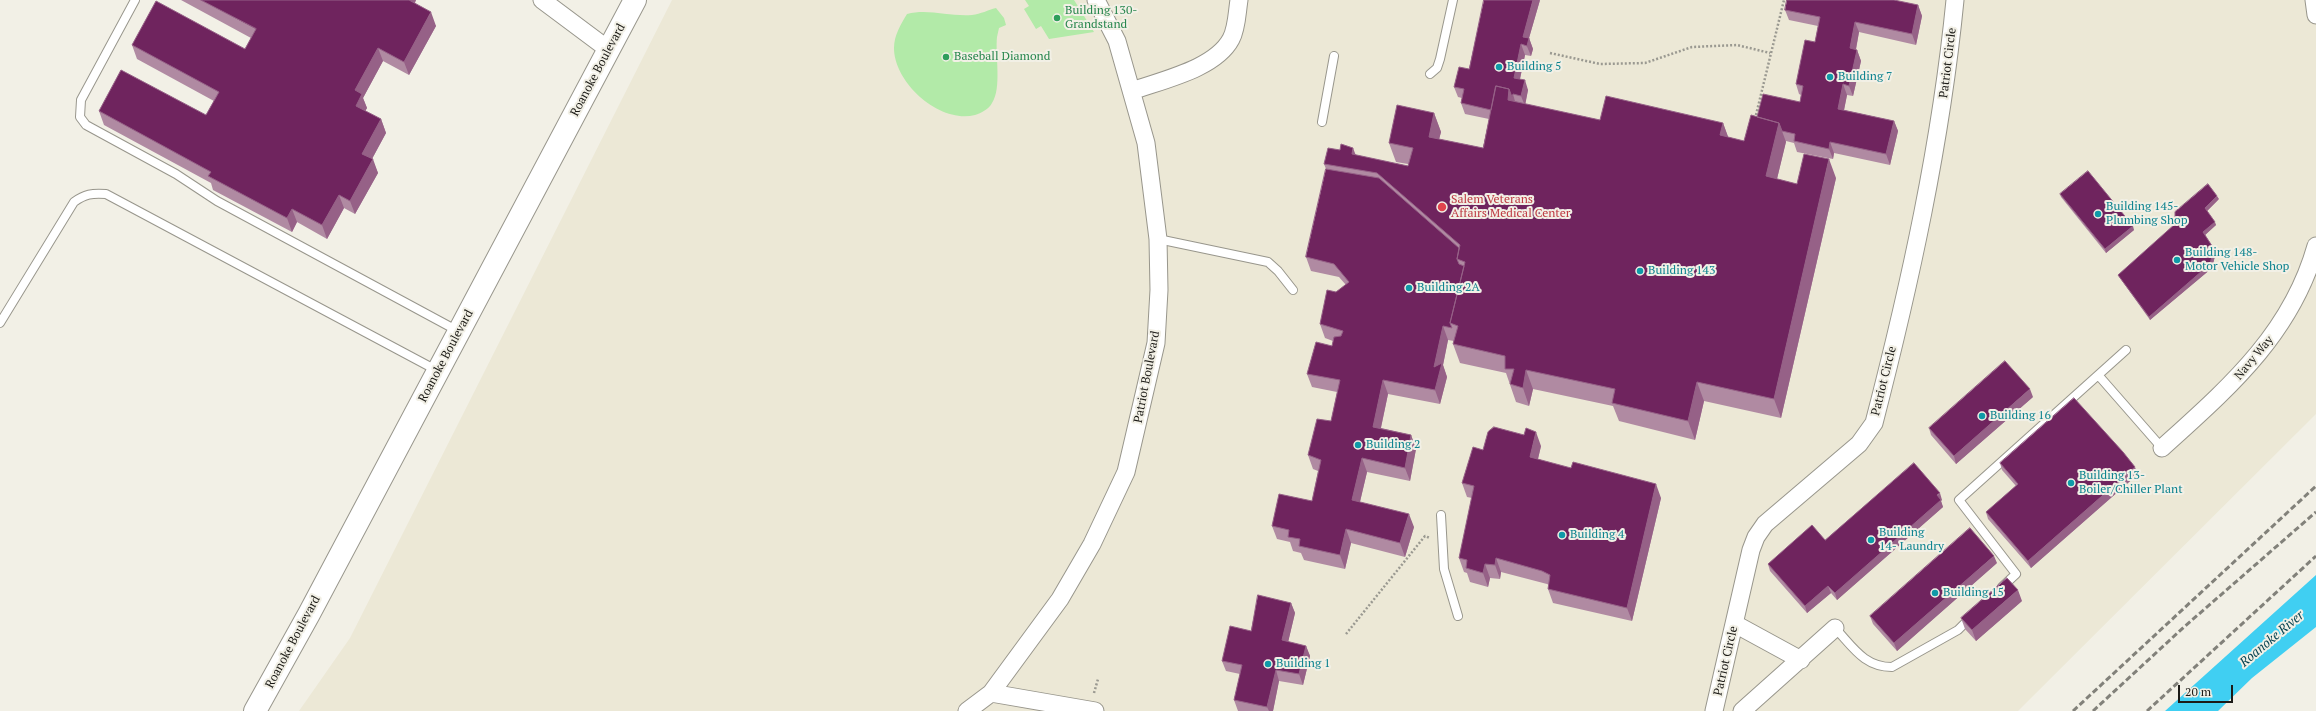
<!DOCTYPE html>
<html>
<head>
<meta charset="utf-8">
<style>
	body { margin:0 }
	#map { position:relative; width:2316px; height:711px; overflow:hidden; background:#f2f0e6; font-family:"PT Serif",serif }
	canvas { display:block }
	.scale { position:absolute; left:2178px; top:685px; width:55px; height:18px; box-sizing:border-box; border:2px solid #1c1b17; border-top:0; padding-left:5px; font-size:12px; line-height:14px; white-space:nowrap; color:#1c1b17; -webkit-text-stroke:3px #f2f0e6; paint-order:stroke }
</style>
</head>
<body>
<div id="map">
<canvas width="2316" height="711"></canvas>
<div class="scale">20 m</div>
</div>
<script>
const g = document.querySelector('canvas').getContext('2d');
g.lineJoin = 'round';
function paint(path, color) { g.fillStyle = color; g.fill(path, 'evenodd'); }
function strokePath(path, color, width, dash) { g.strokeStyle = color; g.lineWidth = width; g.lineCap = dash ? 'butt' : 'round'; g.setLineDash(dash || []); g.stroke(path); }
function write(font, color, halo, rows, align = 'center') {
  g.font = font + ' "PT Serif",serif'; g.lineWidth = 4; g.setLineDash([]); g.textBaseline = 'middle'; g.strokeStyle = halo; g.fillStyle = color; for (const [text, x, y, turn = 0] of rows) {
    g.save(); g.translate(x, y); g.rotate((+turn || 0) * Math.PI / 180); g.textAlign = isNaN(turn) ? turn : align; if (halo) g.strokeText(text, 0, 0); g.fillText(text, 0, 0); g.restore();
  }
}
paint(new Path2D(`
	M672,0h1644v414l-298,297h-1719l51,-73z`), '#ece8d6');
paint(new Path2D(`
	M1025,0h49l20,32 -45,7 -8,-13 -5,3 -12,-20 5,-3z
	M996,8l8,10 2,7 -7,3 -2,9c-2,18 5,51 -5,66 -3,6 -11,10 -17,12 -35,9 -81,-32 -81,-67 0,-13 7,-24 13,-34 21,-6 43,3 65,1 9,-1 16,-5 24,-7z`), '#b2eaa8');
paint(new Path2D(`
	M2316,575v52l-64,51 -34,33h-53z`), '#40cff2');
const service = new Path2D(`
	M135,0l-54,100 -1,17 6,8 90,49 41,27 241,130
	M1430,74l7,-6 3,-9 13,-59
	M1322,122l12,-66
	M1158,239l110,23 10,9 15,19
	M0,323l74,-121c11,-8 18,-9 32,-8l332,177
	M2099,376l63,72
	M1441,515l3,54 14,47
	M2002,587l14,-13 -57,-74 167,-150
	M1835,628c18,19 29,39 57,39l66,-37 13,-13`);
const minor = new Path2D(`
	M542,0l67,50
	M2314,0l2,15
	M1132,91c30,-11 83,-22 99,-52 6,-11 6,-27 8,-39
	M2162,448c65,-59 129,-113 154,-202
	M1735,624l66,36
	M991,693l104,18
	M967,711l24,-18 69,-94 32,-55 34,-72 30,-129 3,-53 -1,-51 -12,-96 -29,-102 -21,-41
	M1714,711l37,-161 5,-13 9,-13 94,-80 15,-21c36,-139 67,-280 81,-423
	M1742,711l93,-83`);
const secondary = new Path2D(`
	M255,711l54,-97 326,-614`);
strokePath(service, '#98968c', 10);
strokePath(minor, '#98968c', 19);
strokePath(secondary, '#98968c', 24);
strokePath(new Path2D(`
	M1550,53l50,11 45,-1 47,-16 45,-2 33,8
	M1755,119l29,-119
	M1346,634l79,-98 5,2
	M1094,693l4,-14`), '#9a9991', 2.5, [2, 2]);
strokePath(service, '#fff', 8);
strokePath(minor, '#fff', 17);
strokePath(secondary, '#fff', 22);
strokePath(new Path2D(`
	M2073,711l243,-225
	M2093,711l91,-84 132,-115
	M2147,711l169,-155`), '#82817a', 3, [6, 3]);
paint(new Path2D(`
	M181,0h235l-1,3 21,23 -27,49 -26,-14 -20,37 4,10 -2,3 16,8 5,14 -14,26 6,14 -23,41 -11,-6 -17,31 -30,-17 -5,10 -79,-42 -2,-7 -107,-58 -5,-14 107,4 8,-14 -77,-42 -5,-14 113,4 6,-11z
	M1540,0l-11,38 4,11 -2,7 -6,-1 -5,24 8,11 -3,14 75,16 123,3 5,14 16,4 13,-24 43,-15 1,-7 -2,-1 -3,-10 19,-42 3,-16 -29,-6 -4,-10 133,-5 4,11 -6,29 -57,-13 -3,18h1l4,11 -8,35 -6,-1 -3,15 50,11 4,10 -8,34 -56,-12 -1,6 -36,-7 -3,-9 -8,-2 -9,38 20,5 39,-6 -55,240 -77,-17 -9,39 -76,-19 -6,-15 -80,-17 -4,17 -13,-4 -10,-29 -46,-10 -7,-19 1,-3 -6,-1 -5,25 4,12 -7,27 -52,-10 -7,34 30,7 5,14 -6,32 -43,-9 -7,30 54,25 -9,30 -54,-14 -6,26 -41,-9 -3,-7 -8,-2 -3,-9 -13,-3 -5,-13 40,-25 6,-30 -5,-2 -5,-14 23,-34 6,-29 -25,-5 -5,-13 25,-28 1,-5 -8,-3 -5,-14 16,-32 10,-7 -7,-8 -28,-6 -5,-14 20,-88 -2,-5 16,-14 15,5 53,11v-2l-12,-2 -7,-19 45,-30 7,19 -2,7 44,9 6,-29 -24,-5 -4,-11 1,-5 -4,-1 -4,-10 15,-18z
	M2060,194l74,36 -28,23 -45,-56z
	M2219,199l-12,12 9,14 -11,10 9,14 2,3 -4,16 -62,52 -30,-42 -2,-3z
	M2033,397l-77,67 -25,-29 -2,-7z
	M1541,446l-3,13 123,39 -29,123 -79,-18 -5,-14 1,-4 -2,-1 -46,-12 -1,7 -10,-1 -2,9 -18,-5 -3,-9 -3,-1 -5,-14 13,-60 -5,-1 -5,-14 21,-33z
	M2000,463l135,4 2,8 -106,93 -43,-49 -2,-7 30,-26 -14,-16z
	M1942,500l-1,1 2,6 -106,93 -6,-7 -24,20 -37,-42 -2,-7 57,-24z
	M1997,563l-100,88 -24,-27 -3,-8z
	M2022,601l-46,40 -11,-12 -4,-11z
	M1291,603l4,10 -7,29 18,4 4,10 -7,29 -24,-4 -6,30h-35l-4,-11 6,-26 -14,-3 -4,-10 29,-30z`), '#b08aa2');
paint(new Path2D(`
	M406,0h10l-6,12z
	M1533,0h7l-11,38 4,11 -2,7 -8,-19z
	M1918,5l4,11 -6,29 -4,-11z
	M431,12l5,14 -27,49 -5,-13z
	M1855,22l4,10 -5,27 -4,-11z
	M1521,44l4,11 -7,33 -4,-10z
	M378,48l5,13 -20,37 4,10 -6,11 -5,-13 -1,-16z
	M1857,50l4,11 -8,35 -4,-10z
	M1525,80l3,10 -3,16 -4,-10z
	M1843,84l4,11 -5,25 -4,-11z
	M1509,89l4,5 3,11 -8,-5z
	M1434,113l7,19 -6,23 -6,-18z
	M381,119l5,14 -19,35 -5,-14z
	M1894,121l4,10 -8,34 -4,-11z
	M1723,123l7,19 -10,-7z
	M1779,123l7,19 -13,53 -7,-19z
	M1830,142l4,11 -1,6 -4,-10z
	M1353,148l7,18 -8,-12z
	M373,159l5,14 -23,41 -5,-13z
	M1829,159l7,19 -55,240 -7,-19z
	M339,195l5,13 -17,31 -5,-14z
	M2217,196l2,3 -13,13 -1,-4z
	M292,209l5,13 -5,10 -5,-14z
	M2215,222l1,3 -12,11 -1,-4z
	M2133,226l1,4 -28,23 -1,-4z
	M2214,249l2,3 -4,16 -62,52 -1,-3z
	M1443,326l5,14 -5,25 4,12 -7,27 -5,-14 -1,-23z
	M1526,370l7,19 -4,17 -6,-18z
	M1383,380l5,14 -10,47 -5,-14z
	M1697,382l7,19 -9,39 -7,-19z
	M2030,389l3,8 -77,67 -2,-8z
	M1536,432l5,14 -6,25 -5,-14z
	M1411,435l5,14 -6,32 -5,-13z
	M1362,458l5,14 -10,42 -5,-14z
	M2135,467l2,8 -106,93 -3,-7z
	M1656,484l5,14 -29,123 -5,-13z
	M1940,493l2,7 -1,1 2,6 -106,93 -2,-7z
	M1409,514l5,13 -9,30 -5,-14z
	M1346,529l5,14 -6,26 -5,-14z
	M1994,556l3,7 -100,88 -3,-8z
	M1496,558l5,14 -1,7 -5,-14z
	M1485,564l5,14 -2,9 -5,-14z
	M1828,586l3,7 -24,20 -2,-7z
	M2018,590l4,11 -46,40 -4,-11z
	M1291,603l4,10 -9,38 -4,-11z
	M1306,646l4,10 -7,29 -4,-11z
	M1276,670l3,11 -6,30h-4l-2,-4z`), '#966187');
const building = new Path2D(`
	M201,0h208l22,12 -27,50 -26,-14 -23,42 7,4 -6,12 25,13 -19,35 11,5 -23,42 -11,-6 -17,30 -30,-16 -5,9 -79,-42 3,-4 -112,-61 22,-41 85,45 13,-23 -87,-47 24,-44 89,48 11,-20z
	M1484,0h49l-10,37 6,1 -2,8 -6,-2 -7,34 11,2 -4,16 -8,-2 -1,3 -3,-8 -13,-3 -5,24 -30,-7 3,-14 -10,-2 5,-20 10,2z
	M1787,0h107l24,5 -6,29 -57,-12 -5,26 7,2 -8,36 -6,-2 -5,25 56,12 -8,33 -56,-12 -1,7 -35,-8 1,-7 -13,-3 -3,-8 -22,-6 6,-23 37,8 3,-16 -7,-2 9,-44 10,2 5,-25 -35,-7z
	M1496,86l13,3 -1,11 92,20 6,-24 117,27 -3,12 24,6 7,-26 28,8 -13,53 31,8 7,-30 25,5 -55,240 -77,-17 -9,39 -76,-18 3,-14 -89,-19 -3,18 -13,-4 4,-15h-9v-13l-52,-12 5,-18 -8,-3 15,-61 -8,-3 3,-14 -83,-72 -53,-9 4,-16 12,2 1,-6 12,4 -1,6 56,12 5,-18 -24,-5 8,-38 37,8 -5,24 54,11z
	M1326,169l53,9 80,70 -2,11 2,5 5,2 -14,57 2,5 -9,-2 -9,41 8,-4 -7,27 -52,-10 -10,47 38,8 -6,33 -43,-10 -10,42 57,14 -9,29 -54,-14 -6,26 -41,-9 1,-7 -12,-2 1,-7 -17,-4 7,-32 33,7 9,-41 -13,-5 9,-36 14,2 9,-41 -33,-6 9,-32 16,4 2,-9 7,-1 2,-5 -23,-7 7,-34 9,2 13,-10 -15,-18 -28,-7z
	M2088,171l45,55 -28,23 -45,-55z
	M2208,184l9,12 -12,12 10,14 -12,10 11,17 -4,15 -61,53 -31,-42 57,-51v-12z
	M2005,361l25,28 -76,67 -25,-28z
	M2074,398l49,54 12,15 -107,94 -42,-49 32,-28 -18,-21z
	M1494,427l30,8 2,-7 10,4 -6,25 41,11 2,-6 83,22 -29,124 -79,-19 2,-14 -8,-4 -46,-13 -1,7 -10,-1 -2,9 -17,-5 1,-8 -8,-2 15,-72 -12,-3 11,-36 10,3 5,-18z
	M1914,463l26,30 -3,2 4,5 -106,93 -7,-7 -23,20 -37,-42 44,-39 13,15z
	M1970,528l24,28 -100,87 -24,-27z
	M2007,578l11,12 -46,40 -11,-12z
	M1258,595l33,8 -9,37 24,6 -7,28 -23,-4 -9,37 -33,-7 8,-35 -20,-4 8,-35 21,5z`);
paint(building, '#6f245e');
strokePath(building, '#966187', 1);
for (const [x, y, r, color] of [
	[1057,18,4,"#2e9e5b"],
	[946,57,4,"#2e9e5b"],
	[1499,67,4,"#0f9aa8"],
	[1830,77,4,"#0f9aa8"],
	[1442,207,5,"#e0444e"],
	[2098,214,4,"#0f9aa8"],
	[2177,260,4,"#0f9aa8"],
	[1640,271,4,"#0f9aa8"],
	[1409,288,4,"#0f9aa8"],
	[1982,416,4,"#0f9aa8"],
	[1358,445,4,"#0f9aa8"],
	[2071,483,4,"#0f9aa8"],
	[1562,535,4,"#0f9aa8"],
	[1871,540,4,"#0f9aa8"],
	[1935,593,4,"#0f9aa8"],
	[1268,664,4,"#0f9aa8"]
]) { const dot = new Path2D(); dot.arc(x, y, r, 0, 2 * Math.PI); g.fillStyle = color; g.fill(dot); strokePath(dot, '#f2f0e6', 1.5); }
write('12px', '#27864d', '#f2f0e6', [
	["Building 130-",1065,11],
	["Grandstand",1065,25],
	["Baseball Diamond",954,57]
], 'left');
write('12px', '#1c1b17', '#f2f0e6', [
	["Patriot Circle",1948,63,-83],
	["Roanoke Boulevard",598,70,-62],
	["Roanoke Boulevard",446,356,-62],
	["Navy Way",2254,358,-50],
	["Patriot Boulevard",1147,377,-79],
	["Patriot Circle",1884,381,-76],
	["Roanoke Boulevard",293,642,-62],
	["Patriot Circle",1726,661,-77]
]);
write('12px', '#0d838f', '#f2f0e6', [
	["Building 5",1507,67],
	["Building 7",1838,77],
	["Building 145-",2106,207],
	["Plumbing Shop",2106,221],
	["Building 148-",2185,253],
	["Motor Vehicle Shop",2185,267],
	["Building 143",1648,271],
	["Building 2A",1417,288],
	["Building 16",1990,416],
	["Building 2",1366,445],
	["Building 13-",2079,476],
	["Boiler/Chiller Plant",2079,490],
	["Building",1879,533],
	["14- Laundry",1879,547],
	["Building 4",1570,535],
	["Building 15",1943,593],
	["Building 1",1276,664]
], 'left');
write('12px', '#be3a42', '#f2f0e6', [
	["Salem Veterans",1451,200],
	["Affairs Medical Center",1451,214]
], 'left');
write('italic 13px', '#003f4e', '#f2f0e6', [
	["Roanoke River",2272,639,-40]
]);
</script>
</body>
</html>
